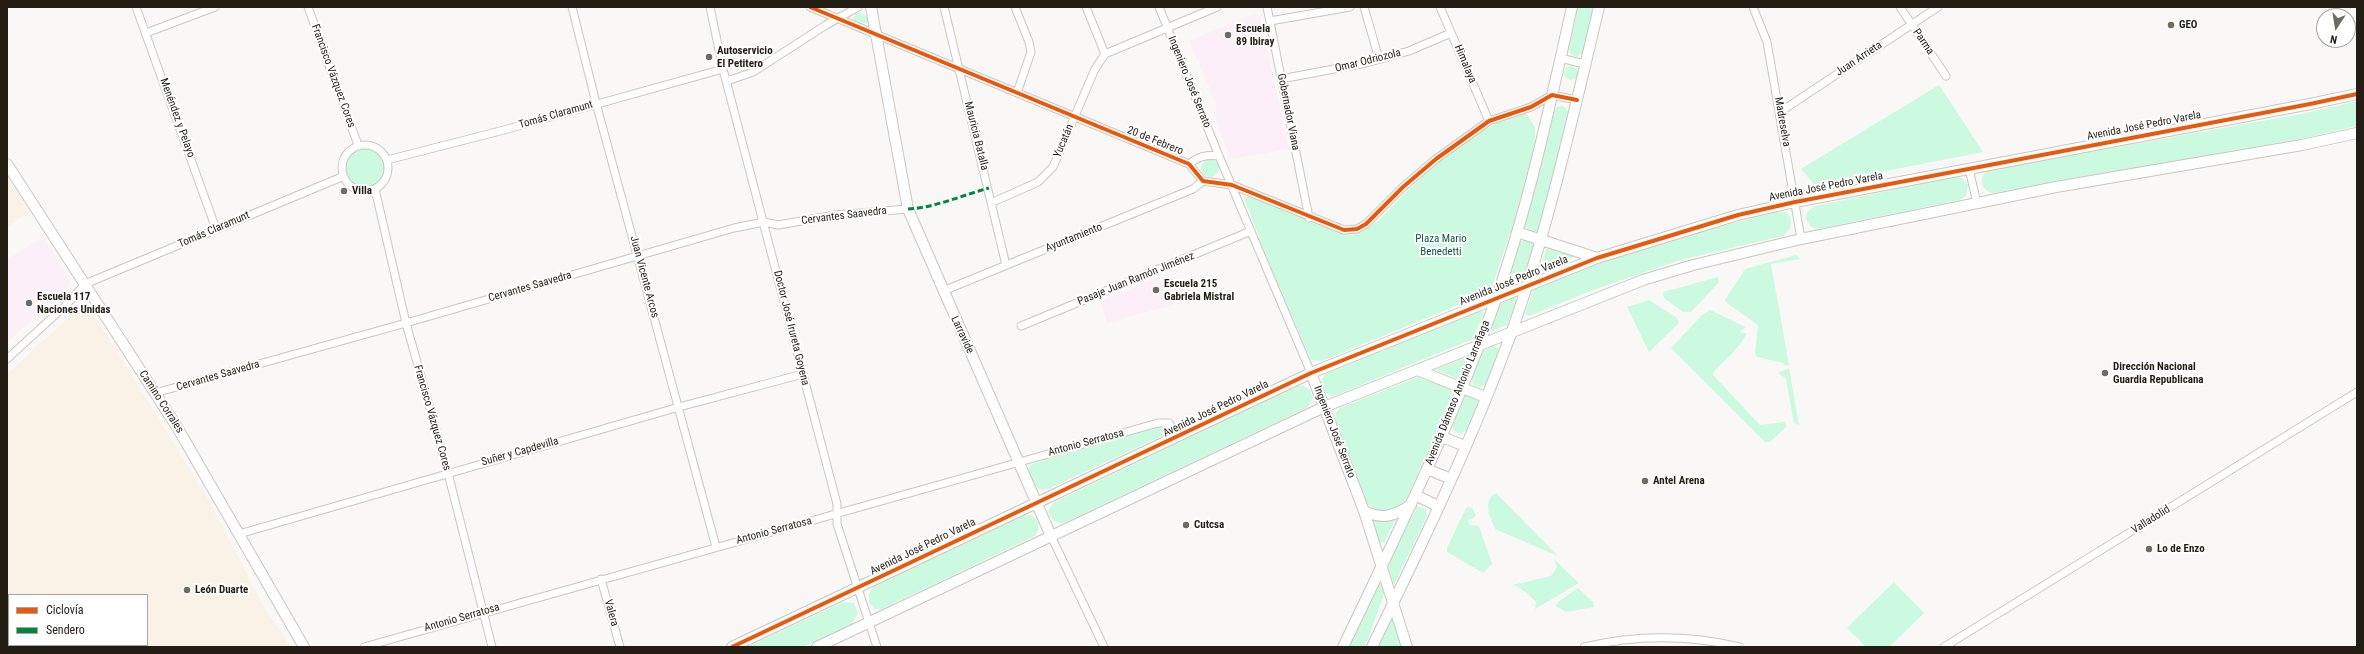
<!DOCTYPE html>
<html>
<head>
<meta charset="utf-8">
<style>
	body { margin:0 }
	#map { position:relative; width:2364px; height:654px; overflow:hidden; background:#faf8f6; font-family:"Roboto Condensed",sans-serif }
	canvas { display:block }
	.frame { position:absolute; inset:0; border:8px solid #241d14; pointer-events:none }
	.legend { position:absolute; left:8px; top:594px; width:140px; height:52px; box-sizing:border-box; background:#fff; border:1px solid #a7a5a1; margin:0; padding:5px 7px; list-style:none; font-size:12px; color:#241d14 }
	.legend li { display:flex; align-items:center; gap:8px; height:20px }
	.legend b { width:20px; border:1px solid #a7a5a1 }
	.north { position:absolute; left:2316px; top:8px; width:40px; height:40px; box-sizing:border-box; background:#fff; border:1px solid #a7a5a1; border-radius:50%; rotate:192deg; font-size:11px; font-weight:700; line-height:16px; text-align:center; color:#241d14 }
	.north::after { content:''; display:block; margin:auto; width:14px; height:18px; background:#6f6a63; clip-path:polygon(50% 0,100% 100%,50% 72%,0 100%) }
</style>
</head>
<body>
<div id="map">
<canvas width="2364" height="654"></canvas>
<div class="frame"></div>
<ul class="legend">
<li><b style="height:5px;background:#e8590c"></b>Ciclovía</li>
<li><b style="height:5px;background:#00873e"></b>Sendero</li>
</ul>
<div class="north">N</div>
</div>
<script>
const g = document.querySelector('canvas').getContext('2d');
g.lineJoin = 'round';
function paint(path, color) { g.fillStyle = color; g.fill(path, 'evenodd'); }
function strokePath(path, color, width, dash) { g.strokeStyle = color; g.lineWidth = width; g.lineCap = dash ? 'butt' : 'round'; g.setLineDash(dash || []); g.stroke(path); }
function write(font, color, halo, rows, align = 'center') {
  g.font = font + ' "Roboto Condensed",sans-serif'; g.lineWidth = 4; g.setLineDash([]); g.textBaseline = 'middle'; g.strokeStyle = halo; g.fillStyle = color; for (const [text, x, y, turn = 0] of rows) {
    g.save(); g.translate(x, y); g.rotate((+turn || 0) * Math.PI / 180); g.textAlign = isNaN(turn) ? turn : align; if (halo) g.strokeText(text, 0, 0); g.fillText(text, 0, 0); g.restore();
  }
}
paint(new Path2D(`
	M7,177l23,35 -23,15z
	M87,303l120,194 57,110 27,40h-284v-273l76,-70zM9,595h138v50h-138z`), '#fbf2e7');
paint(new Path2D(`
	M1254,14l6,2 29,133 -58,10 -17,-44 3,-10 -28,-64z
	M43,237l27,42 -1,7 -62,57v-87l2,2z
	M1167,274l3,7 7,-3 10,23 -80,22 -7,-22z`), '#fceff7');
paint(new Path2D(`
	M1578,7h16l-10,44 -7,6 -7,-3 -1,-5z
	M859,13l9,4 -1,7 -14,-4 2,-6z
	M1564 73a7 7 0 1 1 14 0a7 7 0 1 1-14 0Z
	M1939,85l44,67 -168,33 -14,-16z
	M2357,101v25l-56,13 -307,54c-13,-1 -16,-16 -6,-23l313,-56z
	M1563,106l7,7 -31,118 -5,1 -10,-6 11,-36 19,-78 3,-5z
	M1525,112l10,15v19l-20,74 -25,72 -168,69 -11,-1 -43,-100 -24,-62 6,-2 90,37c8,2 15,3 23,-2 16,-8 29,-25 41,-37 36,-34 72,-67 121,-82z
	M344 168a21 21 0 1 1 42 0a21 21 0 1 1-42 0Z
	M1201 168a9 9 0 1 1 18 0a9 9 0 1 1-18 0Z
	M1955,177l7,1 6,7 -2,11 -7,4 -141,29 -7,-2 -5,-8 1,-7 8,-6z
	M1778,212l8,1 5,5 -1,11 -7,7 -99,23 -91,31 -64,26 -4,-2 8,-25c80,-33 160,-57 245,-77z
	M1525,239l5,1 4,6 -10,30 -14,7 -3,-5 12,-35z
	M1547,247l29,9 -37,16z
	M1796,255l4,4 -29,5 18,101 -4,1 -2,-3 -26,-6 -2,-4 3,-28 -31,-22 -2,-3 20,-31z
	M1718,277l1,5 -28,30h-8l-19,-14 -1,-6z
	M1513,297h3v4l-9,24 -15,6 -1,-3c5,-17 5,-24 22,-31z
	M1649,300l28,18 2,5 -30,29 -22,-45z
	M1479,310l4,1 1,2 -11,26 -139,57 -10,-4 -3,-10 4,-8z
	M1710,310l36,17 -6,4 2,3 5,-1c-7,15 -22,27 -34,39v3l47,50 25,-3 2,4 -17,16h-5l-94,-94 31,-33z
	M1494,345l5,4 -13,35 -5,3h-6l-4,-8 12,-28z
	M1467,357l-9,22 -23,-9 1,-1z
	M1789,368l9,52 1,5 -5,-2 -8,-44 -8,-6z
	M1418,377l30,10 4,3 -1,8 -44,100c-11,16 -31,19 -42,2l-30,-80v-6l5,-6z
	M1302,385l8,5 3,8 -6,10 -243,115c-8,0 -13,-3 -16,-11l5,-9 242,-117z
	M1466,394l13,7 -12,29 -8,4 -5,-4 -2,-4z
	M1162,426l6,3 -2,5 -118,55c-13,4 -16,-8 -20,-18l1,-5 6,-3z
	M1496,493l62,63 -63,-27c-5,-12 -13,-29 1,-36z
	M1417,507l9,2 1,7 -33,69 -7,-20z
	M1469,507l3,1 4,8 -8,5 2,4 9,1 13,38 -9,9 -36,-21v-4l19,-40z
	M1030,515c10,5 12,15 3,22l-151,72h-7l-6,-6v-10l4,-6 149,-71z
	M1372,519h24l-12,24 -5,-2z
	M1554,559l25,24 -44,26 1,-7c-7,-7 -15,-15 -24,-17l39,-9 6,-9z
	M1894,582l30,31 -35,34h-23l-19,-19z
	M1381,584l3,10 -19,53h-16l29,-61z
	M1578,588l15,14 1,5 -28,5 -10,-6 1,-3z
	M843,602l11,1 4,10 -6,11 -49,23h-56z
	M1393,619l8,28h-23l13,-26z`), '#cbfae1');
const street = new Path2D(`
	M136,7l80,222
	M308,7l50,138
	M572,7l24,96 120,444
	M710,7l13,62 114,435v20l40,123
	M810,7l379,157 14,17 29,4 112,45 13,-1 9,-5 37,-37 33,-28 53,-38 42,-14 21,-12 25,5
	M944,7l62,258
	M1015,7l14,35 2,10 -14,41
	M1086,7l19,47
	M1159,7l60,149 92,217
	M1267,7l42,211
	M1364,7l15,52
	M1440,7l49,114
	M1753,7l14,35 34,197
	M1900,7l46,69
	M1270,21l80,-14
	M146,33l69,-26
	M1105,54l112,-47
	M1560,58l25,6
	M1281,79l85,-16 43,-12 42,-18
	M727,81l26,-9 73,-47 32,-18
	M1780,112l158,-105
	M342 168a23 23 0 1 1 46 0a23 23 0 1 1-46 0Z
	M387,160l117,-30 219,-61
	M1189,164c9,-7 17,-10 30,-8
	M1969,169l8,34
	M375,189l31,134 42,150 44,174
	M993,202l45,-20 15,-15 42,-98 10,-15
	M943,291l250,-102 10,-8
	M1021,326l230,-95
	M7,359l59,-54 19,-21 259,-108
	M155,393l251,-70 328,-95 30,-6 14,3 57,-10 73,-6
	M239,534l440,-127 124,-33
	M1051,536l53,111
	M601,579l19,68
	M364,647l794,-224h11l10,13
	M1584,647c51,-12 105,-12 156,0
	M1944,647l413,-255`);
const secondary = new Path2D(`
	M871,7l37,202 143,327
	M7,164l170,263 127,220
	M1517,232l80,26
	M1417,370l68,27
	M1311,373l53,138 43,136
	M1442,437l23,9
	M1427,469l24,10
	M1415,495l23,11
	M1364,511c19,9 30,5 47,-6
	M732,647l579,-274 286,-115 141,-43 57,-13 515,-98 47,-10
	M817,647l507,-240 319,-127 50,-15 108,-26 255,-52 246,-42 55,-12
	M1343,647c55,-115 111,-228 153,-348 33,-95 54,-194 76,-292
	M1372,647c50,-103 101,-208 140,-316 37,-106 61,-215 87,-324`);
strokePath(street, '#cbc6c1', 9);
strokePath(secondary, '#cbc6c1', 12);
strokePath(street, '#fefefe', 7);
strokePath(secondary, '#fefefe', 10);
strokePath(new Path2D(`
	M908,209c26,-1 55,-14 81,-21`), '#00873e', 3, [6, 3]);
strokePath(new Path2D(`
	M810,7l379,157 14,17 29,4 112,45 13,-1 9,-5 37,-37 33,-28 53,-38 42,-14 21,-12 25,5
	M732,647l579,-274 286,-115 141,-43 57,-13 515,-98 47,-10`), '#e8590c', 4);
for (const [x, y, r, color] of [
	[2171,25,4,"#6f6a63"],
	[1228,35,4,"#6f6a63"],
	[709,57,4,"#6f6a63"],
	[344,191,4,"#6f6a63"],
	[1156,290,4,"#6f6a63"],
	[29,303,4,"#6f6a63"],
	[2105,373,4,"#6f6a63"],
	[1645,481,4,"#6f6a63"],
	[1186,525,4,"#6f6a63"],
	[2149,549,4,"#6f6a63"],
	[187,590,4,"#6f6a63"]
]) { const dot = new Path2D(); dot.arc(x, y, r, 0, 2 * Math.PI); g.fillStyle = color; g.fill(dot); strokePath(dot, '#fff', 1.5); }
write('bold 11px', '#241d14', '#fff', [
	["GEO",2179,25],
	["Escuela",1236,29],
	["89 Ibiray",1236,42],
	["Autoservicio",717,51],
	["El Petitero",717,64],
	["Villa",352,191],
	["Escuela 215",1164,284],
	["Gabriela Mistral",1164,297],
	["Escuela 117",37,297],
	["Naciones Unidas",37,310],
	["Dirección Nacional",2113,367],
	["Guardia Republicana",2113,380],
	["Antel Arena",1653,481],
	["Cutcsa",1194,525],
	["Lo de Enzo",2157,549],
	["León Duarte",195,590]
], 'left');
write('11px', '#241d14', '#fff', [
	["Parma",1923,42,56],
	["Juan Arrieta",1859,59,-34],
	["Omar Odriozola",1368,61,-14],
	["Himalaya",1465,64,67],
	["Francisco Vázquez Cores",333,76,70],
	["Ingeniero José Serrato",1189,82,68],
	["Gobernador Viana",1288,112,79],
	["Tomás Claramunt",556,115,-16],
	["Menéndez y Pelayo",177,118,70],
	["Madreselva",1782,122,80],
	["Avenida José Pedro Varela",2144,126,-11],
	["Mauricia Batalla",976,136,76],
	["Yucatán",1064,141,-67],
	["20 de Febrero",1155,141,22],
	["Avenida José Pedro Varela",1826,187,-11],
	["Cervantes Saavedra",844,216,-7],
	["Tomás Claramunt",214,230,-23],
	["Ayuntamiento",1074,238,-22],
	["Juan Vicente Arcos",644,277,75],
	["Pasaje Juan Ramón Jiménez",1136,279,-22],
	["Avenida José Pedro Varela",1514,281,-22],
	["Cervantes Saavedra",530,287,-16],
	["Doctor José Irureta Goyena",791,328,76],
	["Larravide",962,335,65],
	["Cervantes Saavedra",218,376,-16],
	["Avenida Dámaso Antonio Larrañaga",1458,393,-68],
	["Camino Corrales",161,402,57],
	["Avenida José Pedro Varela",1216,409,-26],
	["Francisco Vázquez Cores",432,418,74],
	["Ingeniero José Serrato",1334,432,69],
	["Antonio Serratosa",1086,443,-15],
	["Suñer y Capdevilla",520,452,-16],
	["Valladolid",2151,520,-32],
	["Antonio Serratosa",774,531,-15],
	["Avenida José Pedro Varela",923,547,-26],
	["Valera",611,613,75],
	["Antonio Serratosa",462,618,-16]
]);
write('11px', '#0a583a', '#fff', [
	["Plaza Mario",1441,239],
	["Benedetti",1441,252]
]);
</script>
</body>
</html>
